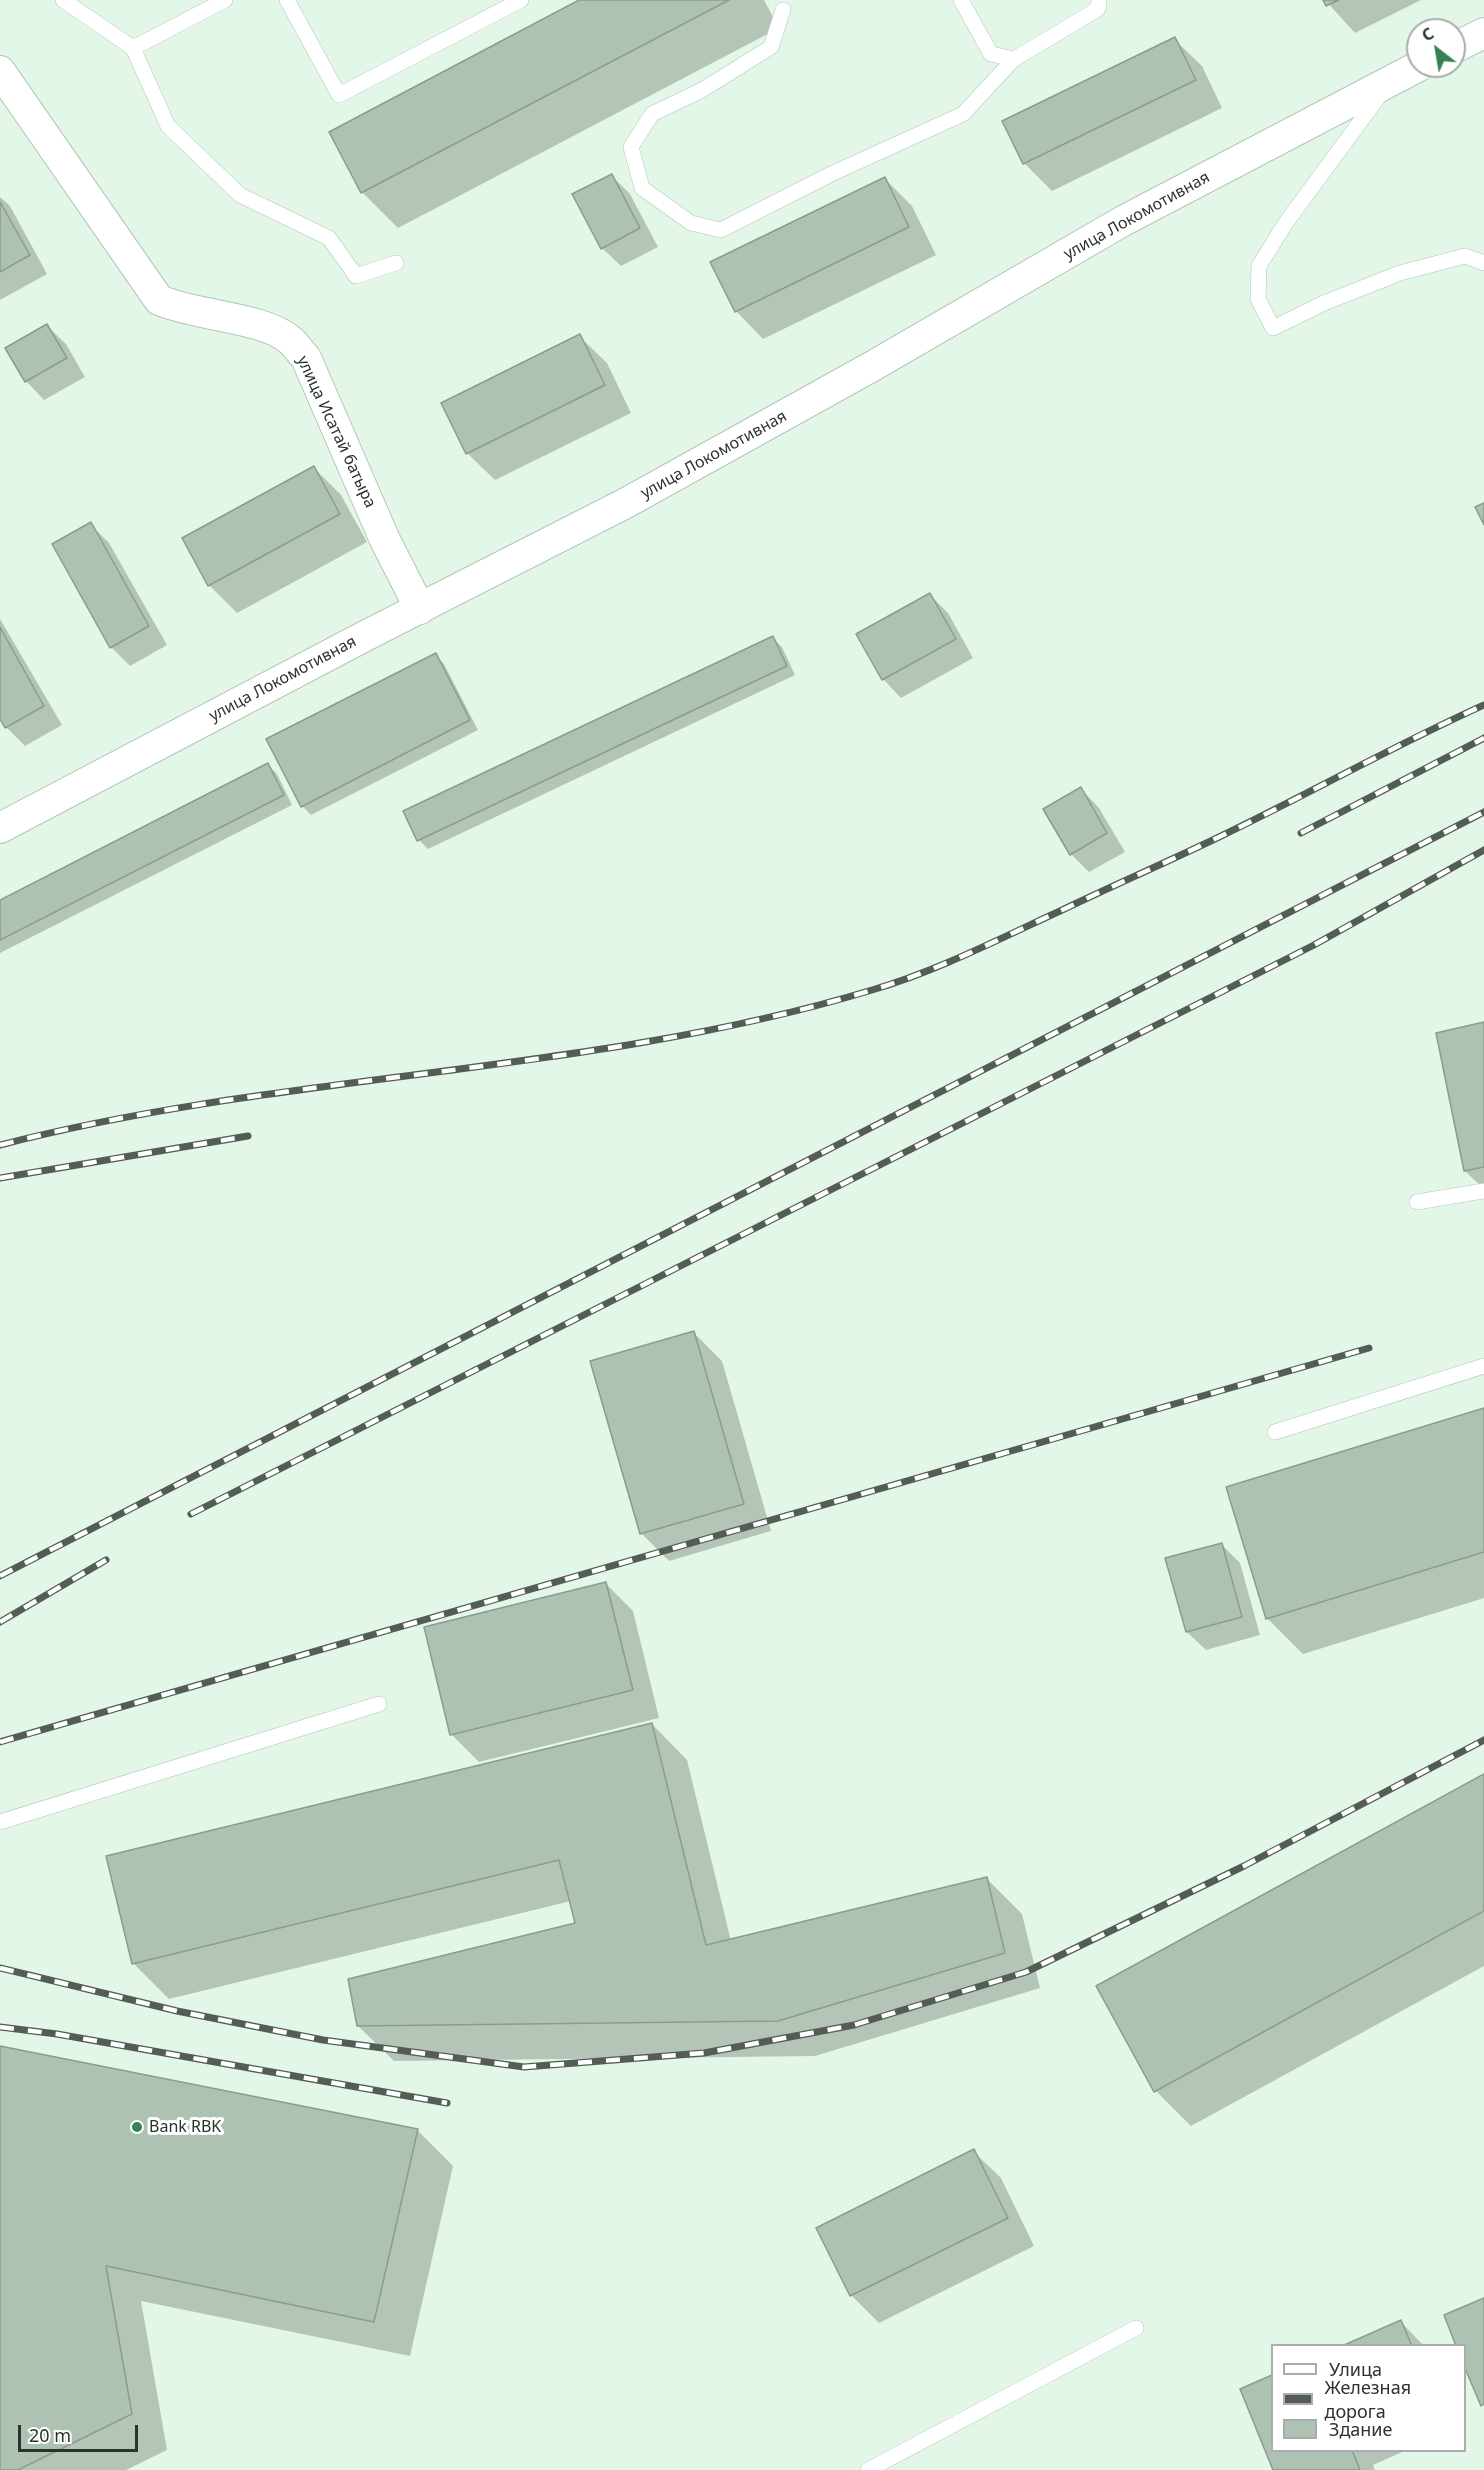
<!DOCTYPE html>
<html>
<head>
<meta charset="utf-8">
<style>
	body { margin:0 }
	#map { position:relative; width:1484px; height:2470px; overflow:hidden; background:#e2f7e7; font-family:"Noto Sans",sans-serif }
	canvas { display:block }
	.legend { position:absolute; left:1271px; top:2344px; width:195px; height:108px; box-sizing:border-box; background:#fff; border:2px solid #aaadab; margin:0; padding:8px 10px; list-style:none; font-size:18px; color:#2b332d }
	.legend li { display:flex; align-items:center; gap:12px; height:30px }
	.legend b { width:30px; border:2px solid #aaadab }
	.north { position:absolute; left:1406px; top:18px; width:60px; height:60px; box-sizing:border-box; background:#fff; border:2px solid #aaadab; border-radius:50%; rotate:329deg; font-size:16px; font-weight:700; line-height:24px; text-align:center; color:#2b332d }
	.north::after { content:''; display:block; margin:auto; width:21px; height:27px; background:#348252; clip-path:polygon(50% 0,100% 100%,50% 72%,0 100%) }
	.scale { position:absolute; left:18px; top:2425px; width:120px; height:27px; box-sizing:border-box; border:3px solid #2b332d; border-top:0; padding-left:8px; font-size:18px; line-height:21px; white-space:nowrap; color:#2b332d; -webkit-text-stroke:4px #fff; paint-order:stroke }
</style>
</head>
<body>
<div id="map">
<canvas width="1484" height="2470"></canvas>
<ul class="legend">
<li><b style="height:8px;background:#fff"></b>Улица</li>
<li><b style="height:8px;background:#535d55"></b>Железная дорога</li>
<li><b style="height:16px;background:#aec2b3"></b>Здание</li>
</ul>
<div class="north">С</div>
<div class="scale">20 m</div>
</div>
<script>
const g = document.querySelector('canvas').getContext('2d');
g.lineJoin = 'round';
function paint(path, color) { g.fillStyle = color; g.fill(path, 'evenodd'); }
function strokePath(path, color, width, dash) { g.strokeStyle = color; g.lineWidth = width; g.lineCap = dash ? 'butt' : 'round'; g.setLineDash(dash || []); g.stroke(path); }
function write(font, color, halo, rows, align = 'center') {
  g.font = font + ' "Noto Sans",sans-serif'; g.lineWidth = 6; g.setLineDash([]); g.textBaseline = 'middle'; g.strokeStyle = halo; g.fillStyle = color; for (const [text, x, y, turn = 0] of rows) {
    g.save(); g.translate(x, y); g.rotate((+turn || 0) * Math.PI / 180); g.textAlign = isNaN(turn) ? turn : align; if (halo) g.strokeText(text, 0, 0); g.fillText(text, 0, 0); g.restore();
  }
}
paint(new Path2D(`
	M582,0h182l15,28 -381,200 -36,-36 -31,-60z
	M1325,0h96l-66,33z
	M1174,39l28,27 20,42 -170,83 -27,-27 -21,-42z
	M612,176l18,18 28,53 -37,19 -19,-18z
	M885,179l27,27 24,49 -173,84 -27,-28z
	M0,197l10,9 37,68 -47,26z
	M47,326l19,18 19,33 -41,23 -18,-19z
	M579,336l28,27 24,50 -136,67 -28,-27z
	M314,468l27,27 26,47 -130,71 -28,-28z
	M90,524l19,19 58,102 -37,21 -19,-19z
	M930,595l18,18 25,45 -72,40 -18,-19z
	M0,619l62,106 -37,21 -19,-19 -6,-11z
	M773,638l9,9 13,28 -367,174 -9,-9z
	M435,655l9,9 34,66 -167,85 -9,-9z
	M268,765l9,9 15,31 -292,148v-52z
	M1081,789l18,19 26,44 -36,20 -18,-18z
	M1484,1024v165l-19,-18z
	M694,1333l28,28 49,170 -102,30 -28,-28z
	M1484,1409v189l-181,56 -36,-36z
	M1222,1545l18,18 20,72 -54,15 -19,-18z
	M606,1584l27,27 26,107 -180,44 -27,-27z
	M652,1724l35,36 44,181 255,-63 36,36 18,74 -225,68 -421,5 -36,-35 219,-101 -6,-24 -402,98 -36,-36z
	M1484,1775v191l-293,160 -35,-35z
	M0,2048l417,82 36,36 -43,190 -269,-55 26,149 -41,20h-126z
	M973,2151l28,27 33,68 -155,77 -28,-28z
	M1401,2322l23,24h-78z
	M1272,2377v73h135l-34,15 2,5h-100l-33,-80z`), '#0003');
const building = new Path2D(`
	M579,0h150l-368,193 -32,-61z
	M1323,0h16l-13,6z
	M1175,37l21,43 -173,84 -21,-43z
	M612,174l28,54 -39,21 -29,-55z
	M885,177l24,50 -174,85 -25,-50z
	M0,202l30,53 -30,17z
	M47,324l20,34 -42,24 -20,-34z
	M580,334l25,51 -139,69 -25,-51z
	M314,466l26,48 -132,72 -26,-48z
	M1484,503v22l-9,-18z
	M91,522l58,104 -39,22 -58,-104z
	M930,593l26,46 -74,41 -26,-46z
	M0,627l44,79 -39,22 -5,-9z
	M773,636l14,30 -370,175 -14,-30z
	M436,653l34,67 -169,87 -35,-68z
	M268,763l16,32 -284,145v-40z
	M1081,787l26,46 -37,22 -27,-46z
	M1484,1022v145l-20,4 -28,-138z
	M694,1331l50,173 -104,30 -50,-173z
	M1484,1408v144l-218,67 -40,-132z
	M1222,1543l20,74 -56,15 -21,-74z
	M606,1582l27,108 -183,45 -26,-108z
	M652,1723l54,222 281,-68 18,76 -227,68 -421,5 -9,-47 227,-56 -16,-63 -427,104 -26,-108z
	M1484,1774v137l-330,181 -58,-106z
	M0,2046l418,83 -44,193 -268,-56 26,148 -114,56h-18z
	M974,2149l34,69 -158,78 -34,-68z
	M1484,2298v106l-3,2 -17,-40v-20h-8l-12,-31z
	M1401,2320l11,26h-70z
	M1272,2375v75h80l8,20h-87l-33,-81z`);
paint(building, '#aec2b3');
strokePath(building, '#899d8f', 1.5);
const lane = new Path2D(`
	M63,0l70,48 92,-48
	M287,0l52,95 182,-95
	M961,0l30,54 23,5
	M783,10l-12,37 -69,43 -50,24 -21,33 11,41 49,35 30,7 110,-56 132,-60 51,-55 84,-50 1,-9
	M133,48l35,78 72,69 89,43 27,38 40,-13
	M1382,92l-97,132 -26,42 -1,33 15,29 51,-25 76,-30 65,-17 19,7
	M1417,1202l67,-11
	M1275,1432l209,-66
	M0,1822l379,-118
	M868,2470l268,-142`);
const street = new Path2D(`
	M1454,48l30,-15
	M0,71l159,229c37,16 104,17 131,40 6,5 11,13 16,18l78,180 36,71
	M0,828l367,-193 259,-132 245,-136 252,-146 296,-155`);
strokePath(lane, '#b2c6b7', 16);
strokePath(street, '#b2c6b7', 32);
strokePath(lane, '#fff', 15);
strokePath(street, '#fff', 30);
const rail = new Path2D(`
	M1301,833l183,-95
	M0,1145c287,-74 588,-69 872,-155 65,-19 127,-51 188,-79 52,-25 105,-48 157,-73 90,-43 176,-92 267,-133
	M0,1178l248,-42
	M191,1514l1123,-569 170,-95
	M0,1576l1484,-764
	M0,1622l106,-62
	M0,1742l1369,-394
	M0,1968l177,43 146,29 201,27 180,-14 150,-28 172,-53 218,-106 240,-126
	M0,2027l57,7 390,69`);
strokePath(rail, '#535d55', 7);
strokePath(rail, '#fff', 4.5, [14]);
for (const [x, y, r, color] of [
	[137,2127,6,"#348252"]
]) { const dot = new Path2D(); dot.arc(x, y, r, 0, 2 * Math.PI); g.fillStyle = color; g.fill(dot); strokePath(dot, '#fff', 2); }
write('16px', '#2b332d', '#fff', [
	["улица Локомотивная",1137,216,-29],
	["улица Исатай батыра",336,432,65],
	["улица Локомотивная",714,455,-29],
	["улица Локомотивная",283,679,-28]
]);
write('16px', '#2b332d', '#fff', [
	["Bank RBK",149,2127]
], 'left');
</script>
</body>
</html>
